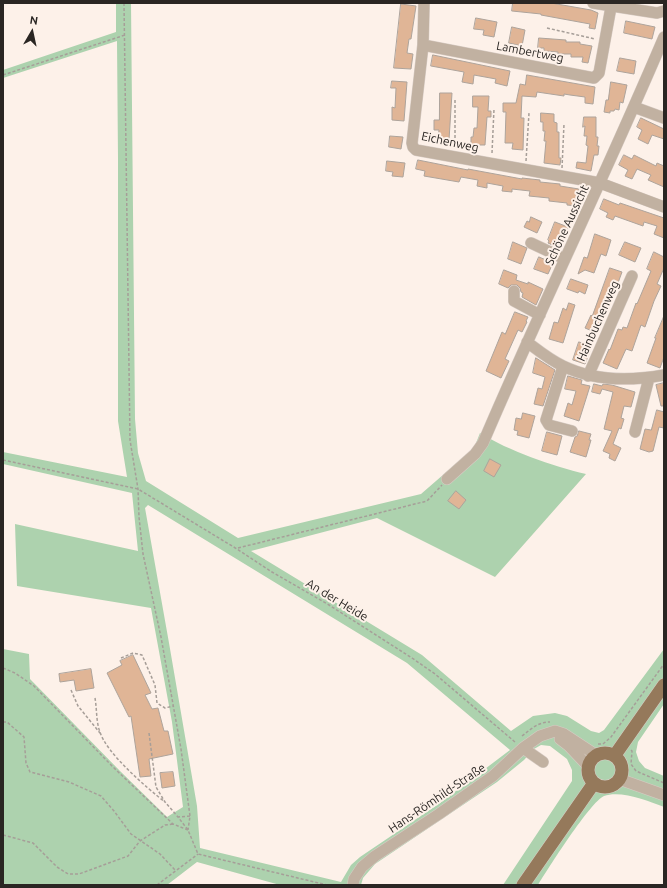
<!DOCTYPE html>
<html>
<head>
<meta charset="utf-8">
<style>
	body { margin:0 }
	#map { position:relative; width:667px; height:888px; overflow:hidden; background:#fdf1e9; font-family:Ubuntu,sans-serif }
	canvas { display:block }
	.frame { position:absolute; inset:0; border:4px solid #2a2623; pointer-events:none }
	.north { position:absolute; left:12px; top:12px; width:40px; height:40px; -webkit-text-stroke:3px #fdf1e9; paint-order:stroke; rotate:9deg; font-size:11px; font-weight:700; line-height:16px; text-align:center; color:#2a2623 }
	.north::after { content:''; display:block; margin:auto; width:14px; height:18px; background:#2a2623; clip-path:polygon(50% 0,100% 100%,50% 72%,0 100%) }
</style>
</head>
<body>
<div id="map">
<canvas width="667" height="888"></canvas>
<div class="frame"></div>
<div class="north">N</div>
</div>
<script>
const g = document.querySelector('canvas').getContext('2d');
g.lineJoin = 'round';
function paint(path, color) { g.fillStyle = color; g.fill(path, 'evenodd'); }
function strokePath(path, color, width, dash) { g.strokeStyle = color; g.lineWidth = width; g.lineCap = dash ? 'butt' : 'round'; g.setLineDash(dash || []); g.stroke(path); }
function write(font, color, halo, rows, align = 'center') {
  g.font = font + ' Ubuntu,sans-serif'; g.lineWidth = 4; g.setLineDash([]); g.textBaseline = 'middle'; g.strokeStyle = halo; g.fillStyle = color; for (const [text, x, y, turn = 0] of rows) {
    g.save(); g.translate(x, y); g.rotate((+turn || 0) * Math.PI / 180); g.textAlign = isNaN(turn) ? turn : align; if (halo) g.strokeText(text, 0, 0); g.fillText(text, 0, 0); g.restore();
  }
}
paint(new Path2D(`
	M116,3h15l4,416 3,34 8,28 92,57 183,-44 53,-46 6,-15c29,18 72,33 106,41l-91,103 -118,-59 -126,33 171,104 89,76 22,-15 22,-3 12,3 24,15 8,2 5,-3 60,-81v55l-26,38 -2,10 3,9 6,7 19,8v31c-16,-6 -43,-17 -60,-11 -13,5 -57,74 -66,89h-35l69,-104v-11l-5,-11 -17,-13 -9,-1 -7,4 -10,11 -27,22 -122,82 -12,14 -2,7h-81l-83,-23 -30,23h-164v-236l26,5 1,25 90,92 47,46 16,-10 -11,-85 -21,-114 -134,-22 -2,-62 123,27 -6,-58 -129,-29v-12l124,25 -9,-56v-262l-1,-118 -114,37v-8l113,-38zM148,505l259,158 103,87 -70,53 -80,54 -9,8 -10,17 -141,-34 -3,-42 -28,-163 -24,-135z`), '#add2ae');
const building = new Path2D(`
	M513,3h38l40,7 7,3 -3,16 -6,-1 1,-4 -49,-9v-1l-29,-3z
	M401,4l15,2 -5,33h-2l-2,14 6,1 -2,15 -17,-1z
	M476,18l21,4 -3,15 -11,-2 1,-5 -10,-1z
	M626,21l29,6 -3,12 -28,-6z
	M512,27l13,3 -3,16 -13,-3z
	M539,38l27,2v2h14v2l12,2 -4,17 -6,-1 1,-5h-12v-3h-13v-2l-14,-1v-3h-6z
	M433,55l77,16 -3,15 -12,-3 1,-4 -22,-4 -1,9 -11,-2 2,-10 -33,-6z
	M620,58l16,3 -2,13 -17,-3z
	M527,75l68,12 -2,17 -8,-1v-6l-15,-2 -6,-1v2l-27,-4 -1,5 -14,-1 -1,22h3l-1,32 -11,-1 1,-6h-8l1,-31h-3v-9h13l4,-19 5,1z
	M392,81l15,1 -3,39 -12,-1v-13l3,1 1,-20h-5z
	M611,82l16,3 -4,18 -3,-1 -1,8 -4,-1 -1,2h-4v2l-6,-1 2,-12h2z
	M440,93h12l-3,47h-11l1,-10h-5v-10h5z
	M473,96h16l-1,15h3v6h-4l-2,28h-14v-8h2l1,-9h3l1,-21h-5z
	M541,113l13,1v8l3,1v9h2v26h2l-1,7 -16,-2 2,-22h-2l1,-10h-2v-9h-2z
	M584,117h12v20h2l-1,9h2l-1,9h-4l-3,16 -15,-3 1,-6 9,1 2,-17 -2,-1 1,-9h-3l1,-10 -2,1z
	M641,118l23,11v10l-12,-4 -4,9 -10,-5 4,-9 -5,-3z
	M390,136l13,1 -2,12 -12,-2z
	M624,155l8,4 2,-4 22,11 1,-3 7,3v21l-16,-7 3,-5 -14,-6 -5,10 -7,-3 3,-6 -9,-5z
	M418,160l50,10v-1l54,10v-1l18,2v2l20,2v2l19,3 -2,17 -10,-1v-2l-18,-2v-3l-20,-2 1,-5 -18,-2v3l-10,-1 1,-5 -16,-3v5l-10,-2 1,-6 -17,-3 -2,5 -35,-6 1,-5 -9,-2z
	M387,161l18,2 -2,14 -11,-1 1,-4 -7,-1z
	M604,199l15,6 1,-2 44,15v20l-10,-4 3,-8 -13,-4 -1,4 -28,-10 -2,4 -7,-3 2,-4 -8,-4z
	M531,217l11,5 -5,11 -13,-6 3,-6 2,1z
	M555,222l13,5 -9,21 -11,-5 1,-2 -1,-1z
	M595,234l16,6 -5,16 -5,-2 -7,19 -9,-3 -7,4 6,-17 3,1z
	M513,242l14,6 -6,16 -13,-5z
	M625,242l16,6 -6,14 -16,-7z
	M654,252l10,5v11l-7,16 4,2 -7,15 -9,26 -4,-2 -9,26 -6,-2 -9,20 -14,-6 6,-14 1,1 8,-21 4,1 1,-3 4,1 9,-25 1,1 14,-33 -4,-2z
	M539,257l14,6 -5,11 -14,-5z
	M610,268l12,4 -15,41h-1l-9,20 -12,-5 6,-13 1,1z
	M504,270l13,5 -1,5 12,4v-2l15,7 -7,16 -14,-8 1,-4 -2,-1 -1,-4 -3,-3h-6l-3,3 -9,-4z
	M571,279l17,6 -3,9 -6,-3 -1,2 -11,-4z
	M569,303l6,2 -12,38 -14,-4 5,-17 4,1 5,-15 3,2z
	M515,312l13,5 -2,4 1,1 -5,10 -4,-2 -13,29 4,2 -8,17 -15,-7 16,-39 3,2z
	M664,316v41l-4,11 -13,-5 9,-25h-1z
	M579,342l13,4 -7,18 -12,-4z
	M536,358l19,12 -12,36 -9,-2 4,-16 4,1 3,-12 -12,-4z
	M568,376l14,4 -1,4 9,2 -11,35 -15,-5 4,-13 4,2 4,-14 -11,-2z
	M664,383v23h-3l-5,-21z
	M594,384l8,2 1,-2 9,1 23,7 -4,15 -7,-1 -3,12 3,1 -3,10 -2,-1 -6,16 8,4 -6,13 -6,-3 1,-4 -7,-3 9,-20 -8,-2 9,-37 -11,-3 -2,5 -8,-2z
	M657,410l7,2v16l-5,-1 -6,24 -4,1 -9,-3 5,-20 6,1z
	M523,413l12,3 -6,22 -12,-3 1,-4 -4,-1 2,-12 5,1z
	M579,431l12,3 -2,6h2l-5,17 -16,-5 5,-15 2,-1z
	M547,432l15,4 -5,19 -15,-4z
	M490,459l11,6 -7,12 -10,-6z
	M456,491l10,9 -7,9 -11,-8z
	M133,655l18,38 -6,2 7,14 6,-1 6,23h4l5,23 -24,5 2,17 -11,1 -9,-61 -2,1 -22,-44 15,-8 -2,-4z
	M91,669l3,19 -18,3 -2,-11 -14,2 -1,-8z
	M173,772l2,14 -13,2 -2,-15z`);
paint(building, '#e0b596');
strokePath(building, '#ada39b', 1);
const minor = new Path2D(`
	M424,3l-1,42 -11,98 1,4 3,3 184,33 64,24
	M593,3l64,10 7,-2
	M423,45l171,33 5,-5 12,-66
	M634,107l30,11
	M531,243l34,16
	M514,291v10l26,14
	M527,342c12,9 23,18 36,24 31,15 68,15 101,9
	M563,366l-17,54 3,5 23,6
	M588,376l44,-100
	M635,432l14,-54
	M447,479l28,-25 8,-11c58,-136 123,-269 181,-406
	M560,739l9,7 19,20
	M523,748l20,14
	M619,779l45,16
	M353,885l1,-6 8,-12 13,-11 64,-42 54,-38 30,-28 17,-12 15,-5 9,3 32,21`);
const major = new Path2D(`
	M588 770a17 17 0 1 1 34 0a17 17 0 1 1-34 0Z
	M615,755l49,-70
	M523,885l71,-102`);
strokePath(minor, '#d7ccc5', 12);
strokePath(major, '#d7ccc5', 14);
strokePath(new Path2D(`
	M124,3l6,437 8,49 1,28 4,37 18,83 20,112 9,67 -2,14
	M547,28l48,11
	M3,75l122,-40
	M455,148v-49
	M492,153l2,-44
	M526,161l3,-48
	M562,168l2,-44
	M3,460l135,29 99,60 35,23 57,33 83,53 23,16 80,68
	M238,548l189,-47 15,-16
	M121,658l12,-5 9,2 13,30 2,18 8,5 8,-2
	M3,668l12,5 19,13 79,81 60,57 15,6
	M71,690l7,16 22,27
	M95,698c2,11 1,24 5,34 6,21 48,57 65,70
	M3,722h4l17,15 2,26 4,9 39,10 32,14 13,15 17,23 29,20 16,17
	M149,733l7,54 9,15 13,15
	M522,736c9,-7 16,-14 28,-14
	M598,744h5l8,-7 53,-73
	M631,750l1,1 -1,13 5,7 28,12
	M190,816l-12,1 10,13 10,24 129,31
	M3,835l30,8 24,24 11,7h11l49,-18 12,-15 25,-16 8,-1
	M157,885l41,-31`), '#a69e98', 1.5, [3, 2]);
strokePath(minor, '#c1b1a1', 11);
strokePath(major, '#95795b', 13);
write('12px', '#2a2623', '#fdf1e9', [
	["Lambertweg",530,52,11],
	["Eichenweg",450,142,12],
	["Schöne Aussicht",567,225,-65],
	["Hainbuchenweg",598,321,-66],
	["An der Heide",337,600,31],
	["Hans-Römhild-Straße",437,798,-34]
]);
</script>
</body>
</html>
